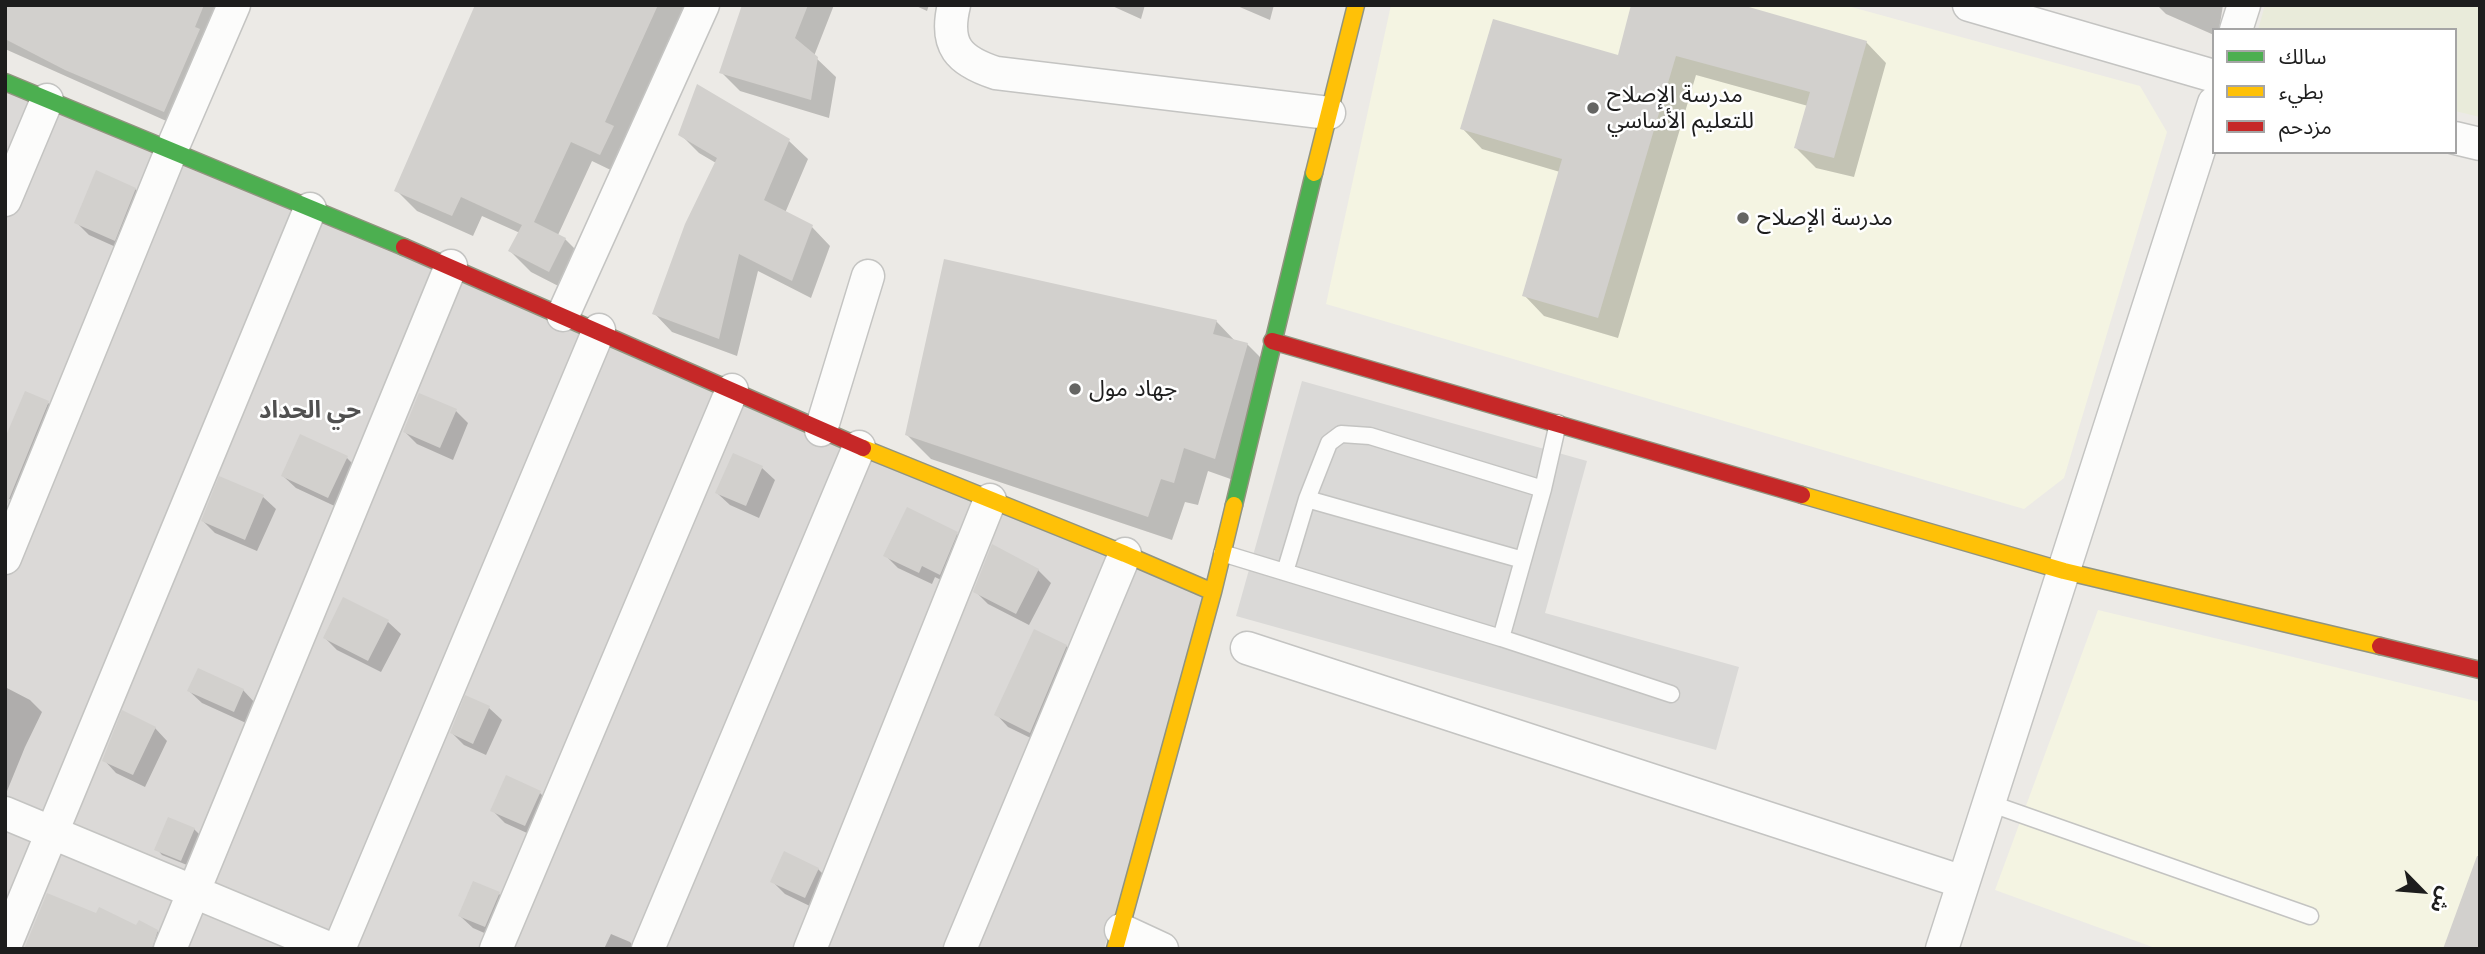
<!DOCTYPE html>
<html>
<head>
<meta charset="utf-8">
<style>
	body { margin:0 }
	#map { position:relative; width:2485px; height:954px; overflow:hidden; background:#eceae6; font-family:Inter,"Noto Sans Arabic",sans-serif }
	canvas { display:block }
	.frame { position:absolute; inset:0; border:7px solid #1d1d1d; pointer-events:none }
	.legend { position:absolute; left:2212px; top:28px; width:245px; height:126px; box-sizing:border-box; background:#fff; border:2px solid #a5a5a5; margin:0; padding:9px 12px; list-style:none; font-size:21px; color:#1d1d1d }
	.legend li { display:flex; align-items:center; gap:14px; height:35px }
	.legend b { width:35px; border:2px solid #a5a5a5 }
	.north { position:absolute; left:2387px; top:856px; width:70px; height:70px; -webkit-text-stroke:5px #fff; paint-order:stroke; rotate:115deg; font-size:19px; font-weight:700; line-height:28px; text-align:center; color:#1d1d1d }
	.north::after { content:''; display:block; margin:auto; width:24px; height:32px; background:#1d1d1d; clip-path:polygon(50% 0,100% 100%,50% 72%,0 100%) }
</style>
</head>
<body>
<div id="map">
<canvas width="2485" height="954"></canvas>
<div class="frame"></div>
<ul class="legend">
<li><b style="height:9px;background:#4caf50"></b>سالك</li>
<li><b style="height:9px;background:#ffc107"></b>بطيء</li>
<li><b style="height:9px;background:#c62828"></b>مزدحم</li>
</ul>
<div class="north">ش</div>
</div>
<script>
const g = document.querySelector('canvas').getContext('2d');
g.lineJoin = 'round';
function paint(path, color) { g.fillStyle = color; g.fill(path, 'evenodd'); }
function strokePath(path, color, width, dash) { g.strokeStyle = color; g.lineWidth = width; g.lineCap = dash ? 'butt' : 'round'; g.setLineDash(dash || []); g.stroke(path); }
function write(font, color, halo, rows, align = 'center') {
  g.font = font + ' Inter,"Noto Sans Arabic",sans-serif'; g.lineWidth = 5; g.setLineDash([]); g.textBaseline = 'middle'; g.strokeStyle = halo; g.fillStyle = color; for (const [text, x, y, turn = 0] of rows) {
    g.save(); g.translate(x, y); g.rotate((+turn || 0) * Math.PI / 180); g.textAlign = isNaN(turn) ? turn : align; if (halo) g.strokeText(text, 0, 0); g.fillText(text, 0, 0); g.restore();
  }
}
paint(new Path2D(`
	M5,82l1206,511 -107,356h-1099z`), '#dbd9d7');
paint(new Path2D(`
	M1391,5h453l296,81 27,46 -103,346 -40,31 -698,-205z
	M2098,610l382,92v247h-322l-163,-59z`), '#f4f4e2');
paint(new Path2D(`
	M1302,381l285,80 -42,152 194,54 -23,83 -480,-134z`), '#dad9d7');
paint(new Path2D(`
	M2265,5h215v112l-25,-6v-81h-197z`), '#e9ebda');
paint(new Path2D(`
	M5,5h224l-47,123 -177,-79z
	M477,5h211l-67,170 -29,-14 -34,74 7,4 21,21 -16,32 -39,-20 -21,-21 10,-18 -38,-17 -9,20 -56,-25 -21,-21z
	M744,5h90l-20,51 22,21 -7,41 -89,-27 -19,-19z
	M914,5h15l-2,6z
	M1110,5h35l-4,14z
	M1235,5h39l-4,15z
	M2157,5h66l-4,25h-5v5l-48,-21z
	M1866,42l20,21 -32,114 -38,-9 -20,-20 12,-42 -112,-31 -78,263 -74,-22 -20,-21 36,-123 -78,-23 -20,-21 157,-71z
	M680,134l109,7 19,18 -23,54 27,14 18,19 -19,52 -53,-27 -21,85 -65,-24 -18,-19 62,-150 -17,-10z
	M135,189l13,13 -21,50 -38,-17 -13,-13z
	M1216,321l20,21 11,2 24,24 -32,114 -31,-11 -10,34 -13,-3 -13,38 -241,-81 -24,-24z
	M48,403l13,12 -37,90 -19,-8z
	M456,411l12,12 -15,37 -36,-16 -12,-12z
	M347,458l12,12 -18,39 -45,-21 -13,-12z
	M762,468l13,12 -16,38 -29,-13 -13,-12z
	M220,478l43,19 13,12 -19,42 -42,-18 -12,-12z
	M956,533l13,13 -16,40 -18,-9 -3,7 -34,-16 -12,-12z
	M1038,570l13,13 -22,42 -41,-21 -13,-13z
	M388,622l13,12 -20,38 -44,-22 -12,-12z
	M1066,646l13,13 -36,85 -35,-17 -12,-13z
	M5,687l25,13 12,12 -17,35 -20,49z
	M243,690l12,13 -9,20 -44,-20 -13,-12z
	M466,698l23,10 13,12 -16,35 -22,-10 -12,-12z
	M155,728l12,13 -22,46 -29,-14 -12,-13z
	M540,793l12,12 -14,33 -33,-15 -13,-13z
	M194,829l6,6 -13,30 -25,-10 -5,-6z
	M818,869l13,13 -13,28 -33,-16 -13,-13z
	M499,894l13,12 -14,33 -25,-11 -13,-12z
	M97,916l60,15 15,18h-146z
	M611,934l19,8 6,7h-32z`), '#0003');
paint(new Path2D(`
	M5,5h199l-9,22 5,2 -36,83 -99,-42 -60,-31z
	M475,5h183l-53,117 9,4 -14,29 -29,-13 -37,80 32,16 -17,34 -41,-21 14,-26 -61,-28 -9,19 -58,-25z
	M742,5h66l-13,33 23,19 -7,43 -92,-27z
	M1631,5h111l125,36 -33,117 -40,-10 16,-56 -134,-36 -78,262 -76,-22 40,-137 -102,-30 33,-110 125,36z
	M697,84l93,55 -26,61 49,25 -21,56 -53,-27 -20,85 -67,-25 33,-90 32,-66 -39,-23z
	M96,170l40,18 -21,53 -41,-18z
	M944,259l273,61 -4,14 35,9 -33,116 -31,-11 -10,35 -13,-4 -13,38 -243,-82z
	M25,391l24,10 -44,108v-71z
	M419,393l38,16 -17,39 -37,-16z
	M300,434l48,22 -20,42 -47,-22z
	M733,453l30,13 -17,40 -31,-13z
	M219,476l45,19 -19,45 -44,-19z
	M907,507l51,25 -18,43 -18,-9 -3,7 -36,-17z
	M992,544l47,25 -23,45 -43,-22z
	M343,597l46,23 -21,41 -45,-23z
	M1034,629l33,16 -37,88 -36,-18z
	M198,668l46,21 -10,23 -47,-21z
	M465,695l25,11 -17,38 -23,-11z
	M122,710l34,17 -23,48 -31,-14z
	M506,775l35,16 -16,35 -35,-15z
	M168,817l27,11 -14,33 -27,-11z
	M784,851l35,17 -14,30 -35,-16z
	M2477,856h3v93h-37z
	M473,881l27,11 -15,35 -27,-11z
	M47,893l49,20 3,-6 37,18 3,-5 19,10 -6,19h-128z`), '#d2d0cd');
const lane = new Path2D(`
	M1307,499l216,61
	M1222,553l279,85 170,56
	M1285,572l22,-73 22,-56 12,-9 29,2 173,53
	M1501,638l42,-149 15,-66
	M1989,803l321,113`);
const street = new Path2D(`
	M954,5c-10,41 5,56 42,68l333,40
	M1969,5l245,71
	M2236,30l8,-25
	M2455,138l25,6
	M5,200l42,-100
	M563,315l140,-310
	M821,430l47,-154
	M5,558l166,-407 63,-146
	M1247,648l716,234
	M5,813l326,136
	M1121,930l41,19
	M5,946l305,-737
	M170,949l281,-683
	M339,949l260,-619
	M496,949l236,-559
	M648,949l211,-502
	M810,949l180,-449
	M960,949l165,-395
	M1942,949l272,-846`);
const fast = new Path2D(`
	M5,82l399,165
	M1234,505l80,-332`);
const slow = new Path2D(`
	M1314,173l42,-168
	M863,448l262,106 88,38
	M1802,495l262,76 316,75
	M1115,949l98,-357 21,-87`);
const jam = new Path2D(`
	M404,247l459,201
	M1272,341l530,154
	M2380,646l100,24`);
strokePath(lane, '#c4c4c2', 19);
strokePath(street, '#c4c4c2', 35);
strokePath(fast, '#91947f', 19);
strokePath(slow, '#91947f', 19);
strokePath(jam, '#91947f', 19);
strokePath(lane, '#fcfcfb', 16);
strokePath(street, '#fcfcfb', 32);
strokePath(fast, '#4caf50', 16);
strokePath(slow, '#ffc107', 16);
strokePath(jam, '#c62828', 16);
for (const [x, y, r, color] of [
	[1593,108,7,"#656563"],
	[1743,218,7,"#656563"],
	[1075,389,7,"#656563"]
]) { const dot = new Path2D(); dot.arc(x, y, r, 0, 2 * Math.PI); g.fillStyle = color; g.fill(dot); strokePath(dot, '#fff', 2.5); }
write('23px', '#1d1d1d', '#fff', [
	["مدرسة الإصلاح",1607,95],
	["للتعليم الأساسي",1607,121],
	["مدرسة الإصلاح",1757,218],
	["جهاد مول",1089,389]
], 'left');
write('bold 24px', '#505050', '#fff', [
	["حي الحداد",310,411]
]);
</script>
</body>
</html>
